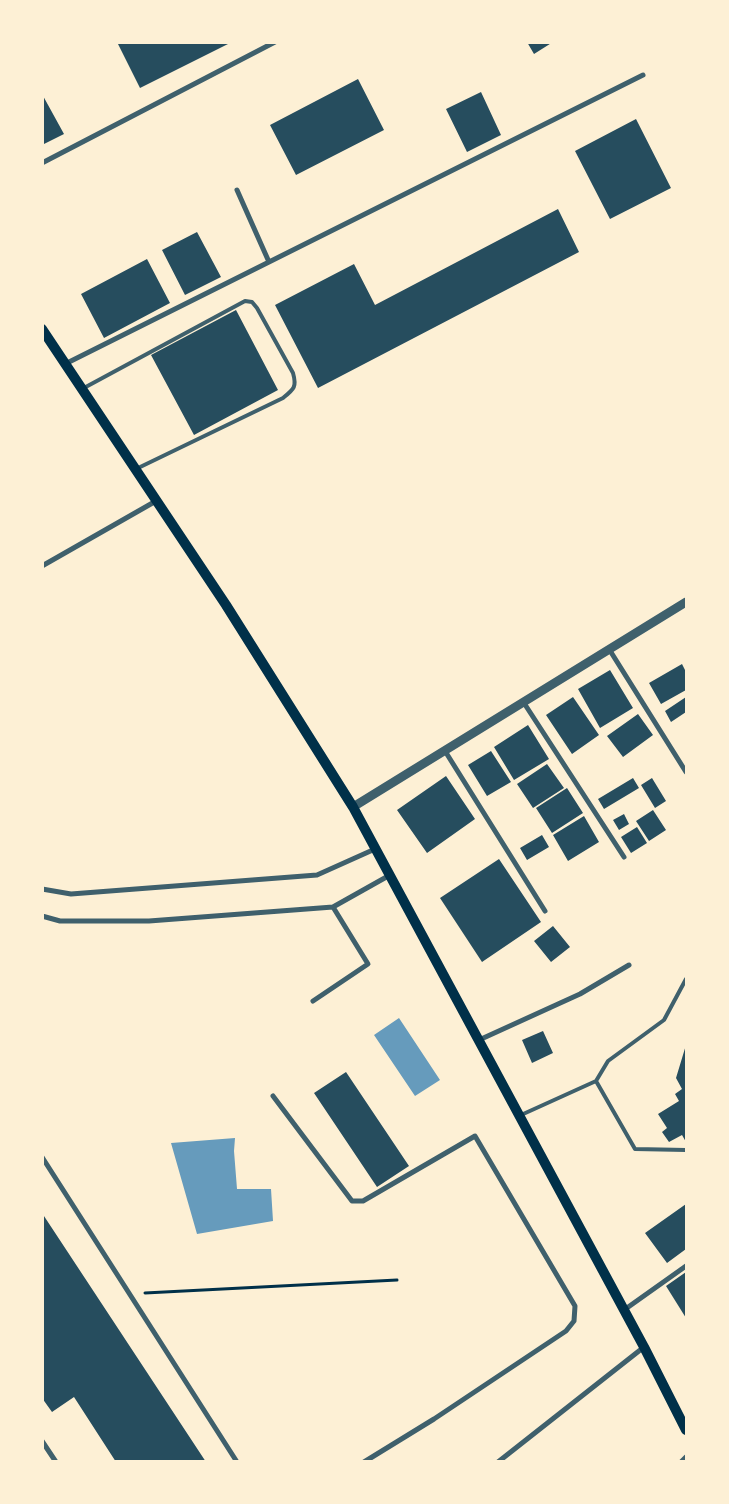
<!DOCTYPE html>
<html>
<head>
<meta charset="utf-8">
<style>
	body { margin:0 }
	#map { position:relative; width:729px; height:1504px; overflow:hidden; background:#fdf0d5; font-family:Arial,sans-serif }
	canvas { display:block }
	.frame { position:absolute; inset:0; border:44px solid #fdf0d5; pointer-events:none }
</style>
</head>
<body>
<div id="map">
<canvas width="729" height="1504"></canvas>
<div class="frame"></div>
</div>
<script>
const g = document.querySelector('canvas').getContext('2d');
g.lineJoin = 'round';
function paint(path, color) { g.fillStyle = color; g.fill(path, 'evenodd'); }
function strokePath(path, color, width, dash) { g.strokeStyle = color; g.lineWidth = width; g.lineCap = dash ? 'butt' : 'round'; g.setLineDash(dash || []); g.stroke(path); }
paint(new Path2D(`
	M399,1018l41,62 -25,16 -41,-61z
	M235,1138l-1,13 3,38h34l2,32 -76,13 -26,-91z`), '#669bbc');
paint(new Path2D(`
	M117,42h115l-92,46z
	M527,42h26l-19,12z
	M358,79l26,51 -88,45 -26,-50z
	M481,92l20,43 -34,17 -21,-43z
	M42,94l22,40 -22,11z
	M636,119l35,69 -61,31 -35,-68z
	M558,209l21,43 -261,136 -43,-83 79,-41 21,41z
	M197,232l24,45 -36,18 -23,-45z
	M147,259l23,44 -66,35 -23,-44z
	M236,310l42,80 -84,45 -43,-80z
	M682,664l4,8v18l-25,14 -12,-21z
	M610,670l23,38 -33,20 -22,-39z
	M573,697l26,38 -27,19 -26,-39z
	M686,697v15l-15,10 -6,-11z
	M638,714l15,21 -30,22 -16,-21z
	M528,725l21,34 -35,21 -20,-33z
	M491,751l20,31 -24,14 -19,-31z
	M547,764l17,24 -31,20 -16,-24z
	M446,776l29,43 -48,34 -30,-43z
	M633,778l6,10 -35,21 -6,-10z
	M652,778l14,23 -11,7 -14,-23z
	M567,788l16,25 -31,20 -16,-25z
	M653,810l13,20 -17,11 -13,-20z
	M624,814l5,10 -10,6 -6,-10z
	M584,816l15,26 -31,19 -15,-26z
	M637,827l10,16 -16,10 -10,-16z
	M542,835l7,12 -22,13 -7,-12z
	M499,859l42,63 -59,40 -42,-64z
	M553,926l17,21 -19,15 -17,-21z
	M543,1031l10,22 -21,10 -10,-23z
	M686,1045v97l-4,-7 -13,7 -7,-10 5,-4 -9,-14 21,-13 -4,-7 7,-5 -6,-11z
	M346,1072l63,94 -32,21 -63,-94z
	M686,1204v45l-19,14 -22,-30z
	M42,1213l164,249h-90l-42,-65 -22,15 -10,-14z
	M686,1272v46l-20,-32z`), '#264d5e');
strokePath(new Path2D(`
	M145,1293l252,-13`), '#003049', 3);
strokePath(new Path2D(`
	M82,389l163,-88 7,1 5,6 36,65c4,14 1,16 -10,25l-147,71
	M596,1081l39,68 51,1
	M521,1115l75,-34 12,-20 56,-41 22,-41`), '#3f606c', 4);
strokePath(new Path2D(`
	M42,163l233,-121
	M237,190l32,72
	M65,364l578,-289
	M42,566l114,-65
	M609,649l77,123
	M524,703l100,154
	M445,751l100,160
	M42,889l29,5 246,-19 58,-26
	M42,916l18,5h89l184,-14 57,-32
	M313,1001l55,-37 -35,-57
	M479,1040l101,-46 49,-29
	M273,1096l79,105h11l112,-65 100,170 -1,15 -8,10 -132,88 -70,43
	M42,1157l195,305
	M624,1310l62,-44
	M42,1441l14,21
	M498,1462l146,-115
	M681,1462l5,-5`), '#3f606c', 5);
strokePath(new Path2D(`
	M353,807l333,-205`), '#3f606c', 9);
strokePath(new Path2D(`
	M42,329l184,276 127,202 291,540 42,83`), '#003049', 10);
</script>
</body>
</html>
